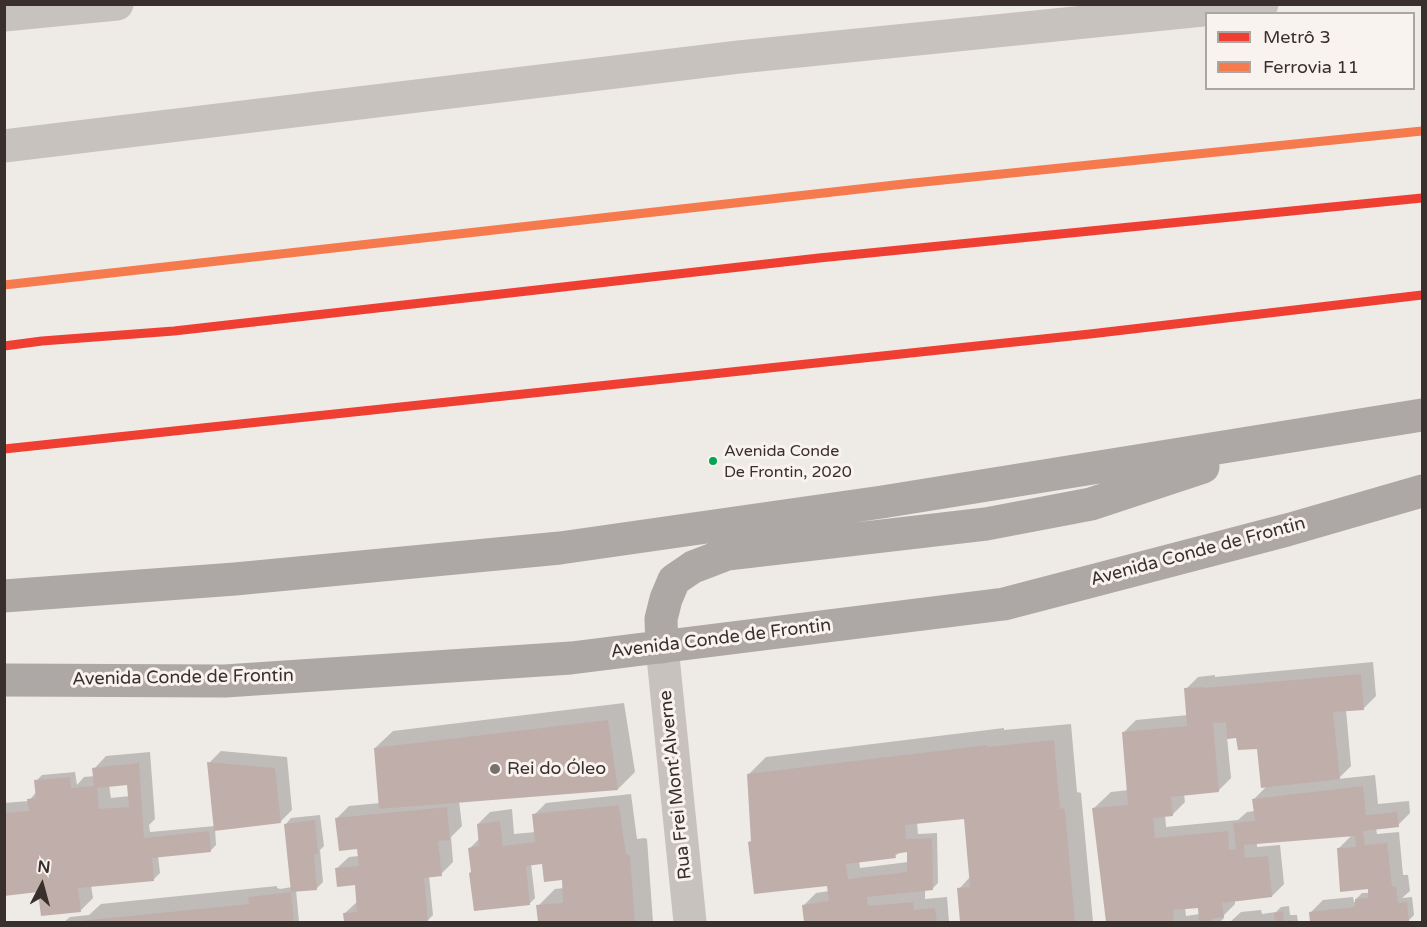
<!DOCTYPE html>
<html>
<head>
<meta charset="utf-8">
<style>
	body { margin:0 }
	#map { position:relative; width:1427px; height:927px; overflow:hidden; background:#eeeae6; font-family:"Varela Round",sans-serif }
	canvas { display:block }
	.frame { position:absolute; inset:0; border:6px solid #392f2c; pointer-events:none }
	.legend { position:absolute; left:1205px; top:12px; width:210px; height:78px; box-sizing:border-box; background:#f9f3ef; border:2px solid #aca5a1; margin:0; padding:8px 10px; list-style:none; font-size:18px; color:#392f2c }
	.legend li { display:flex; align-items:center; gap:12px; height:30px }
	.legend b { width:30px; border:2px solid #aca5a1 }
	.north { position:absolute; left:12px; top:855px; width:60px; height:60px; -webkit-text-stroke:4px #f9f3ef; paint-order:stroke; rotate:6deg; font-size:16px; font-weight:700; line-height:24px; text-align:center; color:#392f2c }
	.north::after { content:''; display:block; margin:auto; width:21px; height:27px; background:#392f2c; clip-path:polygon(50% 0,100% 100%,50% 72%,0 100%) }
</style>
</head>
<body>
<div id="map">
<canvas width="1427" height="927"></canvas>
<div class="frame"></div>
<ul class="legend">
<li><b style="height:8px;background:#ef3f32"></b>Metrô 3</li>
<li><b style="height:8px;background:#f57b4e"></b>Ferrovia 11</li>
</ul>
<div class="north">N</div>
</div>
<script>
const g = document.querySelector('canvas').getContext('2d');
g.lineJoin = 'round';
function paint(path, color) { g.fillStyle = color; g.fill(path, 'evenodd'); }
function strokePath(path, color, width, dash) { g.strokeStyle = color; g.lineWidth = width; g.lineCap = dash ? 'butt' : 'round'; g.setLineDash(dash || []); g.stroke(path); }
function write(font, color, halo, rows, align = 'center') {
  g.font = font + ' "Varela Round",sans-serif'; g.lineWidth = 6; g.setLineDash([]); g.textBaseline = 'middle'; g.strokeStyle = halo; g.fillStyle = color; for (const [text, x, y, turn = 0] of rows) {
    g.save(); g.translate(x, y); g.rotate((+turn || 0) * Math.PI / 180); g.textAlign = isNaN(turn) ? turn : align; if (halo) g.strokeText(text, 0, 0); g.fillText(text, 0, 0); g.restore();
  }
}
paint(new Path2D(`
	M1373,662l3,34 -12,12 -18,2 5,56 -13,13 37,-4 3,29 31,-3 1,12 -12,12 -22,3 1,6 22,-2 4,43h5l2,16 -8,7 10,-1 2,18 -6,6 -15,1h-81l-1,-10 12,-12 30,-3 1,5h3l-1,-3 6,-6h7v-5l-31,-39 14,-14 -95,8v4l23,-2 4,39 -12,12 -37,4v4l-11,11v3l-4,4h-113l-14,-113 18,-17 18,-2 -5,-58 12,-12 52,-5 -2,-26 12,-12 17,-2v2zM1238,736l21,11 9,38 -14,14 1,12 -8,1 -9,8 -72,7 -1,-12h7l13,-13 -1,-8 35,-4 12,-12 -4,-41zM1199,906l1,8 -14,2 -1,-9z
	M624,703l11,69 -17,17 -159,12 3,25 -11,11 2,25 -12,12 -12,2 4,39 -6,6 -13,1h-69l-1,-8 14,-13 1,-18 -23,-14 13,-12 10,-1 -1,-8 -21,-30 12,-12 31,-3 -5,-55 18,-17z
	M1071,724l6,68 4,1 12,129h-131l-3,-33 11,-12 -2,-60 -51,5 1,12 19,-1 1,50 -6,6 -7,1v9l22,-2 2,25h-144l-1,-17 12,-12 13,-2v-7l-76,-45 -4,-65 17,-17 238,-29v2zM908,850v12l-48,6 -1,-7 36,-5 5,-4z
	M221,751l66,6 5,53 -12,12 -65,7 1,16 -6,6 -52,5 2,17 -6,6 -63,6 2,13 -12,12 -41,-20 -36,4v-91l25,-2 8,-10 -1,-10 6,-6 33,-3 2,13 7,-8 11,-1 -1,-7 12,-13 44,-4 5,67 -6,6 1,7 65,-6 -6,-63zM128,784l2,12 -19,2 -2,-13z
	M631,794l6,45 7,-1 3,1 6,83h-114l-1,-16 17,-17 9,-1 -1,-10 -16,-16 -16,2 4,34 -6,6 -57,-32 -2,-24 10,-10 -2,-14 12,-12 22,-3 2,25 22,-2 -2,-17 12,-12z
	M320,815l4,31 -4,4 3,32 -6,6 -21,2 3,32h-235l6,-5 19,-2 12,-11 176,-18v2l3,1 12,-2 -6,-63 5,-6z
	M1289,906l1,9h7l1,7h-68l11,-10 20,-2 1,4 14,-2 5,-5z`), '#0003');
paint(new Path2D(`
	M1361,674l3,36 -31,2 7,67 -79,9 -4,-39 -19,1 -2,-12 -9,1 -1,-17 -13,1 6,69 -48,5 2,19 -20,2 2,20 73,-7 1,19 7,-1 -3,-26 22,-2 -3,-22 111,-13 3,29 31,-3 2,15 -36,4 2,14 22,-2 5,44 4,-1 2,17 9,-1 2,20h-99l-1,-10 46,-5v-8l13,-1v-9l-28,3 -3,-44 19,-1 -1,-11 -111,9 1,13 23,-2 4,41 -50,6 2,14 -13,2v3h-12l-1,-14 -25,2 1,12h-68l-14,-114 36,-3 -6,-73 65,-6 -3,-38 19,-1v1z
	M608,720l10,70 -239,19 -5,-61z
	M1054,740l6,69 4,-1 1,3 10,111h-115l-3,-34 13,-1 -6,-68 -59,6 1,14 26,-1 1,52 -66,7 1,9 45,-4 1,8 21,-2 2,14h-133l-2,-17 27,-4 -2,-15 -73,8 -6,-52 3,-1 -4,-67 240,-29v2zM907,852v20l-59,7 -2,-15 50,-6 -1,-4z
	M207,762l68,6 6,55 -67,8z
	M139,763l5,75 65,-7 2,21 -59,6 2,23 -76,7 3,24 -40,4 -3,-24 -34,4v-83l25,-2 -2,-12 9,-1 -2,-18 36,-3 1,11 23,-2 -2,-18zM127,785l2,22 -30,2 -2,-21z
	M619,805l7,49 4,2 5,66h-97l-2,-17 27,-2 -1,-23 -18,2 -2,-18 -16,2 4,39 -56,6 -5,-38 2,-1 -3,-24 11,-2 -2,-22 23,-3 3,25 32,-4 -3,-28z
	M447,807l3,33 -12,1 4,35 -18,2 4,44h-84l-1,-9 14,-1 -2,-27 -18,2 -2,-19 24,-2 -2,-17 -18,2 -4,-33z
	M315,820l3,34h-4l3,36 -26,2 -7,-68z
	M291,892l3,30h-214v-1l169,-17 -1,-7z
	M1283,911l1,10 8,-1v2h-17l-1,-9z`), '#c0aeaa');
strokePath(new Path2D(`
	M4,15l113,-11
	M4,146l735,-89 523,-53
	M662,647l28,275`), '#c8c2be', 33);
strokePath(new Path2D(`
	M4,596l231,-17 325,-31 322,-46 540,-87
	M662,647l-1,-28 5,-20 8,-19 19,-13 34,-13 259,-30 105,-20 112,-37
	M4,680l221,1 346,-23 433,-54 283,-74 135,-39`), '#ada8a5', 33);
strokePath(new Path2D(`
	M4,285l900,-101 518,-53`), '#f57b4e', 9);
strokePath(new Path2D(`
	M4,346l38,-5 132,-10 645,-73 603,-60
	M4,449l1086,-115 332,-39`), '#ef3f32', 9);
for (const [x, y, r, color] of [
	[713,461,5,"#00a651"],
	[495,769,6,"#78706d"]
]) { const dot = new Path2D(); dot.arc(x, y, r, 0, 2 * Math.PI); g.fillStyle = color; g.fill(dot); strokePath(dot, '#f9f3ef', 2); }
write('16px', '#392f2c', '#f9f3ef', [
	["Avenida Conde",724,452],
	["De Frontin, 2020",724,473]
], 'left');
write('18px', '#392f2c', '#f9f3ef', [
	["Avenida Conde de Frontin",1198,552,-15],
	["Avenida Conde de Frontin",721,639,-7],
	["Avenida Conde de Frontin",183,678,-1],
	["Rua Frei Mont'Alverne",676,785,-96]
]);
write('18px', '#392f2c', '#f9f3ef', [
	["Rei do Óleo",507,769]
], 'left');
</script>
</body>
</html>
